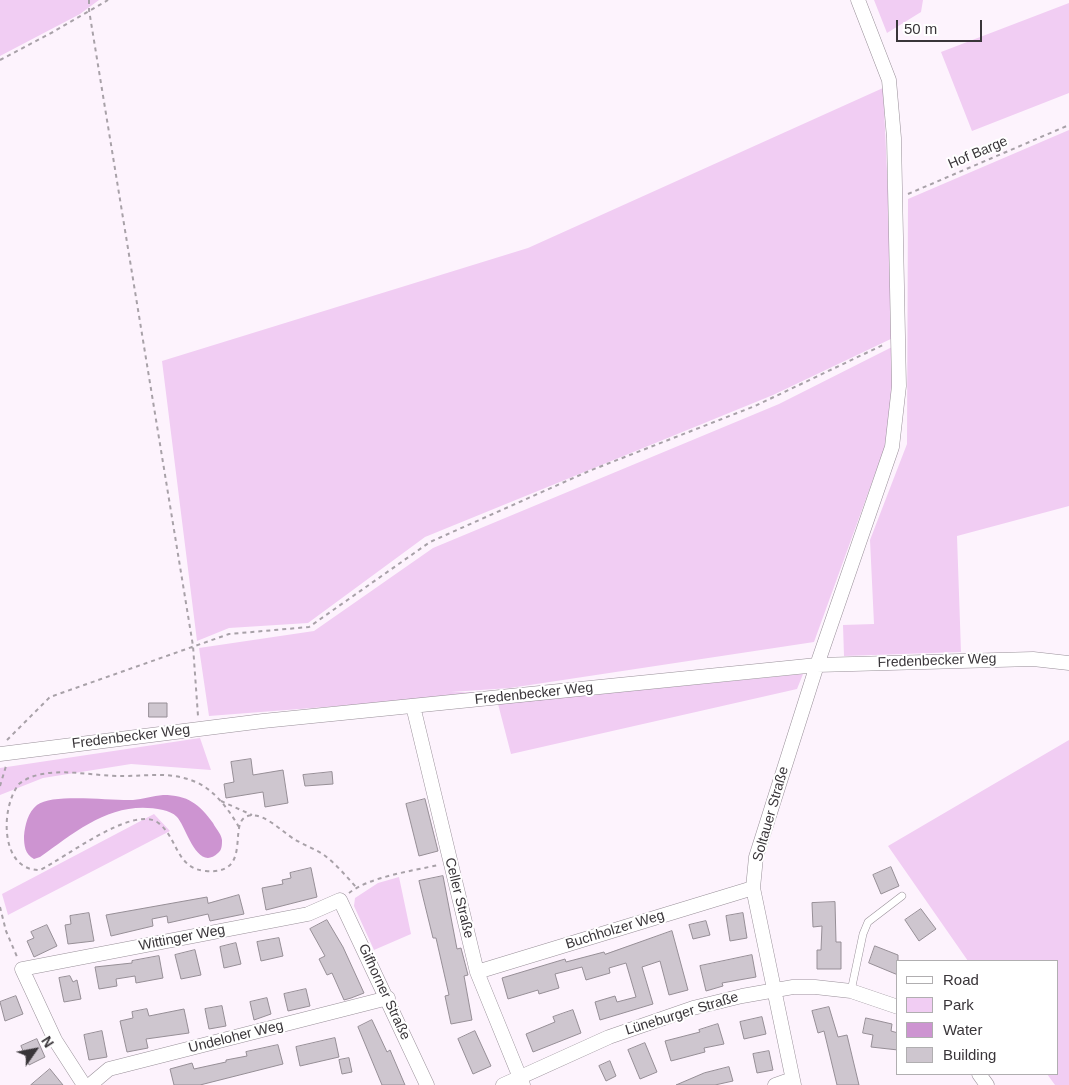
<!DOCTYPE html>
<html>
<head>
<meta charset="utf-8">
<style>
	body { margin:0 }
	#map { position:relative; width:1069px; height:1085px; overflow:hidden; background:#fdf3fd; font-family:Arial,sans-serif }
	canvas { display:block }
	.legend { position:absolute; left:896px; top:960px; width:162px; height:115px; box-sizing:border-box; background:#fff; border:1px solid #b0aeb0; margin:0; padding:6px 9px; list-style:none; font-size:15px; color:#393539 }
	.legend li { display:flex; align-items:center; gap:10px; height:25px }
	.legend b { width:25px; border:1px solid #b0aeb0 }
	.north { position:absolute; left:10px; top:1025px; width:50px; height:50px; -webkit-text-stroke:4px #fff; paint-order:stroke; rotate:57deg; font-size:14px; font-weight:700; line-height:20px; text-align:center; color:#393539 }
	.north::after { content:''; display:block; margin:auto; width:18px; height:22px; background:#393539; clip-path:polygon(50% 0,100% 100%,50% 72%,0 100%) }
	.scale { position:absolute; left:896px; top:20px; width:86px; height:22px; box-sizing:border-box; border:2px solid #393539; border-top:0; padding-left:6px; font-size:15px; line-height:18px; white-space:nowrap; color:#393539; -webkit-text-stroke:4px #fff; paint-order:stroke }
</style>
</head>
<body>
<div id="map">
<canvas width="1069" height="1085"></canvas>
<ul class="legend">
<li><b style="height:6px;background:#fff"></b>Road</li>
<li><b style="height:14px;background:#f1cdf3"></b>Park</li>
<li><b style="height:14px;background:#cd94d1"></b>Water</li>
<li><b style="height:14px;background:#cec6cf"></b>Building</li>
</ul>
<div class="north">N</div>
<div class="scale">50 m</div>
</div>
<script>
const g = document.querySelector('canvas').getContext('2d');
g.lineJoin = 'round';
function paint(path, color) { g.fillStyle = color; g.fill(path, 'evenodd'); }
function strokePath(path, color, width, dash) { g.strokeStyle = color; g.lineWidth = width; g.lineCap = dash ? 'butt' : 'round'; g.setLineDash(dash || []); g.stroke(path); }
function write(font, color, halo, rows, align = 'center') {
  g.font = font + ' Arial,sans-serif'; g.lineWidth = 4; g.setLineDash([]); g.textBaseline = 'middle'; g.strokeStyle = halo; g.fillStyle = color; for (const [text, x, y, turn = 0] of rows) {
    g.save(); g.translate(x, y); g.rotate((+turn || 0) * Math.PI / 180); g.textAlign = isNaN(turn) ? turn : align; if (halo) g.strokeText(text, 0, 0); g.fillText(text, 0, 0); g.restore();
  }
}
paint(new Path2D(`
	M0,0h99l-19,14 -80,42z
	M874,0h49l-2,12 -34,21z
	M1069,3v90l-97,38 -31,-79z
	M883,88l12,249 -122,58 -348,142 -117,86 -79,5 -32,13 -35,-280 366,-113z
	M1069,130v376l-112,30 4,116 -117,4 -1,-31 31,-1 -4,-84 37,-96 1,-245z
	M894,346l-1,57 -9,46 -70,193 -304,46 -59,4 56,1 -298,23 -10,-68 115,-17 119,-83 346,-144z
	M803,674l-6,15 -286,65 -13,-50z
	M200,738l11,32 -80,-6 -88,14 -43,17v-27z
	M1069,740v345h-14l-8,-11h11v-113h-90l-80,-115z
	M154,814l16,17 -162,84 -6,-21z
	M399,877l12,57 -37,16 -20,-44 1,-8 23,-15z`), '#f1cdf3');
paint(new Path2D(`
	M163,795c25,0 36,9 50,28 3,6 8,10 9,17 0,5 0,10 -4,13 -21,20 -32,-27 -41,-36 -4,-4 -9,-6 -14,-7 -49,-11 -85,20 -123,47l-6,2c-9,-5 -10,-13 -10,-23 1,-11 4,-24 13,-31 16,-12 75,-4 96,-5 10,-1 20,-4 30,-5z`), '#cd94d1');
const building = new Path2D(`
	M149,703h18v14h-18z
	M251,759l2,16 30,-5 5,33 -23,4 -2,-15 -37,6 -2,-14 10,-2 -3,-20z
	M332,772l1,12 -28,2 -2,-11z
	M425,799l13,52 -19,5 -13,-52z
	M891,867l8,19 -18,8 -8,-19z
	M311,868l6,29 -51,13 -4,-22 21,-4 -1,-4 9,-2 -1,-5z
	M443,876l14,73 4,-1 7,27 -4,1 8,44 -21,4 -6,-28 4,-1 -13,-57h-3l-14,-57z
	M239,895l5,19 -34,7 -2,-7 -40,9 -1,-7 -15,3 1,7 -42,10 -5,-21 101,-18 1,6z
	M835,902l1,40h5v27h-24v-19h4l1,-24 -9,1 -1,-24z
	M921,909l15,20 -17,12 -14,-21z
	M89,913l5,28 -26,3 -3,-19 6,-1 -1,-8z
	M743,913l4,25 -17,3 -4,-25z
	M327,920l16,27 21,46 -13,5 -7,2 -12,-27 -5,2 -8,-16 6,-3 -15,-27z
	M706,921l4,14 -17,4 -4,-14z
	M47,925l10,21 -23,11 -7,-16 7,-3 -3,-6z
	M672,931l16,59 -19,5 -9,-34 -18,6 11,37 -53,16 -5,-18 20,-6 2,6 19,-5 -10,-34 -17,5 1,5 -24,7 -4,-13 -27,7 4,14 -20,6 -1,-4 -30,9 -6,-21 63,-19 1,3 38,-10 1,2z
	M279,938l4,18 -22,5 -4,-19z
	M236,943l5,21 -17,4 -4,-21z
	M875,946l23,9v20l-29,-12z
	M195,950l6,25 -20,4 -6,-24z
	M752,955l4,22 -34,6 1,3 -17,5 -6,-25z
	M159,956l4,22 -27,5 -1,-7 -19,3 1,7 -18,3 -4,-22 37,-4v-2z
	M70,976l3,6 4,-2 4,19 -17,3 -5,-24z
	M306,989l4,17 -22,5 -4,-17z
	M16,996l7,18 -18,7 -5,-19z
	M267,998l4,16 -17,6 -4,-18z
	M222,1006l4,20 -17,3 -4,-20z
	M829,1007l9,30 9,-2 12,50h-22l-13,-54 -6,2 -6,-22z
	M147,1009l2,7 35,-7 5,24 -43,6 2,9 -21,4 -7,-31 13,-3 -1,-6z
	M573,1010l8,23 -48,19 -7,-18 29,-12 -2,-5z
	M762,1017l4,17 -22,5 -4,-17z
	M866,1018l26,6 -1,7 7,2v17l-27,-3 2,-12 -10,-2z
	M372,1020l15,32 3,-2 15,35h-23l-24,-58z
	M718,1024l6,20 -20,4 1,4 -34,9 -6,-20 35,-9 -1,-2z
	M102,1031l5,26 -18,3 -5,-25z
	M475,1031l16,35 -18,8 -15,-35z
	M335,1038l4,19 -39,9 -4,-19z
	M37,1039l8,18 -16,8 -8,-19z
	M645,1043l12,29 -17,7 -12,-29z
	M278,1045l5,19 -83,21h-26l-4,-16 22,-6 2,6 32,-7v-2l21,-4 -1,-4z
	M769,1051l4,19 -16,3 -4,-19z
	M349,1058l3,14 -10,2 -3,-14z
	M610,1061l6,15 -10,5 -7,-15z
	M729,1067l4,14 -18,4h-39l28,-12z
	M50,1069l13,16h-32z`);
paint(building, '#cec6cf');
strokePath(building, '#968e96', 1);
const lane = new Path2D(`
	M851,991l12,-57 5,-12 34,-26`);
const street = new Path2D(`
	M413,706l64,266 46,113
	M0,754l263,-33 554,-56 216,-6 36,4
	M477,972l276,-84
	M979,1074l8,11
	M84,1085l-29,-45 -33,-71 286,-55 32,-14 87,185
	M90,1085l19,-16 279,-71
	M503,1085l106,-48 84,-29 49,-12 51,-9h22l36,4 47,16
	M775,1085l17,-6
	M794,1085l-41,-197 3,-31 61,-192 75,-218 7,-61 -5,-248 -5,-58 -31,-80`);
strokePath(lane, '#999099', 8);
strokePath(street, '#999099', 15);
strokePath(new Path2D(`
	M89,0v10l104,636 5,70
	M0,60l53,-28 55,-32
	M908,194l161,-69
	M7,740l43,-43 179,-63 80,-7 121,-85 159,-71 166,-65 130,-62
	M0,786l6,-20
	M221,801l31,14
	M239,827c-10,-17 -24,-36 -41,-44 -26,-12 -48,-7 -75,-7 -30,1 -78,-13 -104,8 -19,24 -19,87 21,86 25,-12 91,-64 117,-48 21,14 18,47 49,49 45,4 24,-42 38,-53 15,-11 38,14 50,21 10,6 21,10 30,16 12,9 22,21 32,32
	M349,893c20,-16 63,-22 89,-28
	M0,907l6,24 12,28`), '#a8a1a8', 2, [4, 4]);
strokePath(lane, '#fff', 7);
strokePath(street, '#fff', 14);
write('14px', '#393539', '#fff', [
	["Hof Barge",978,153,-23],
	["Fredenbecker Weg",937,661,-2],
	["Fredenbecker Weg",534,694,-6],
	["Fredenbecker Weg",131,737,-7],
	["Soltauer Straße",771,814,-74],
	["Celler Straße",459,898,76],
	["Buchholzer Weg",615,930,-17],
	["Wittinger Weg",182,938,-11],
	["Gifhorner Straße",384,992,65],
	["Lüneburger Straße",682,1014,-17],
	["Undeloher Weg",236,1037,-14]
]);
</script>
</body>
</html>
